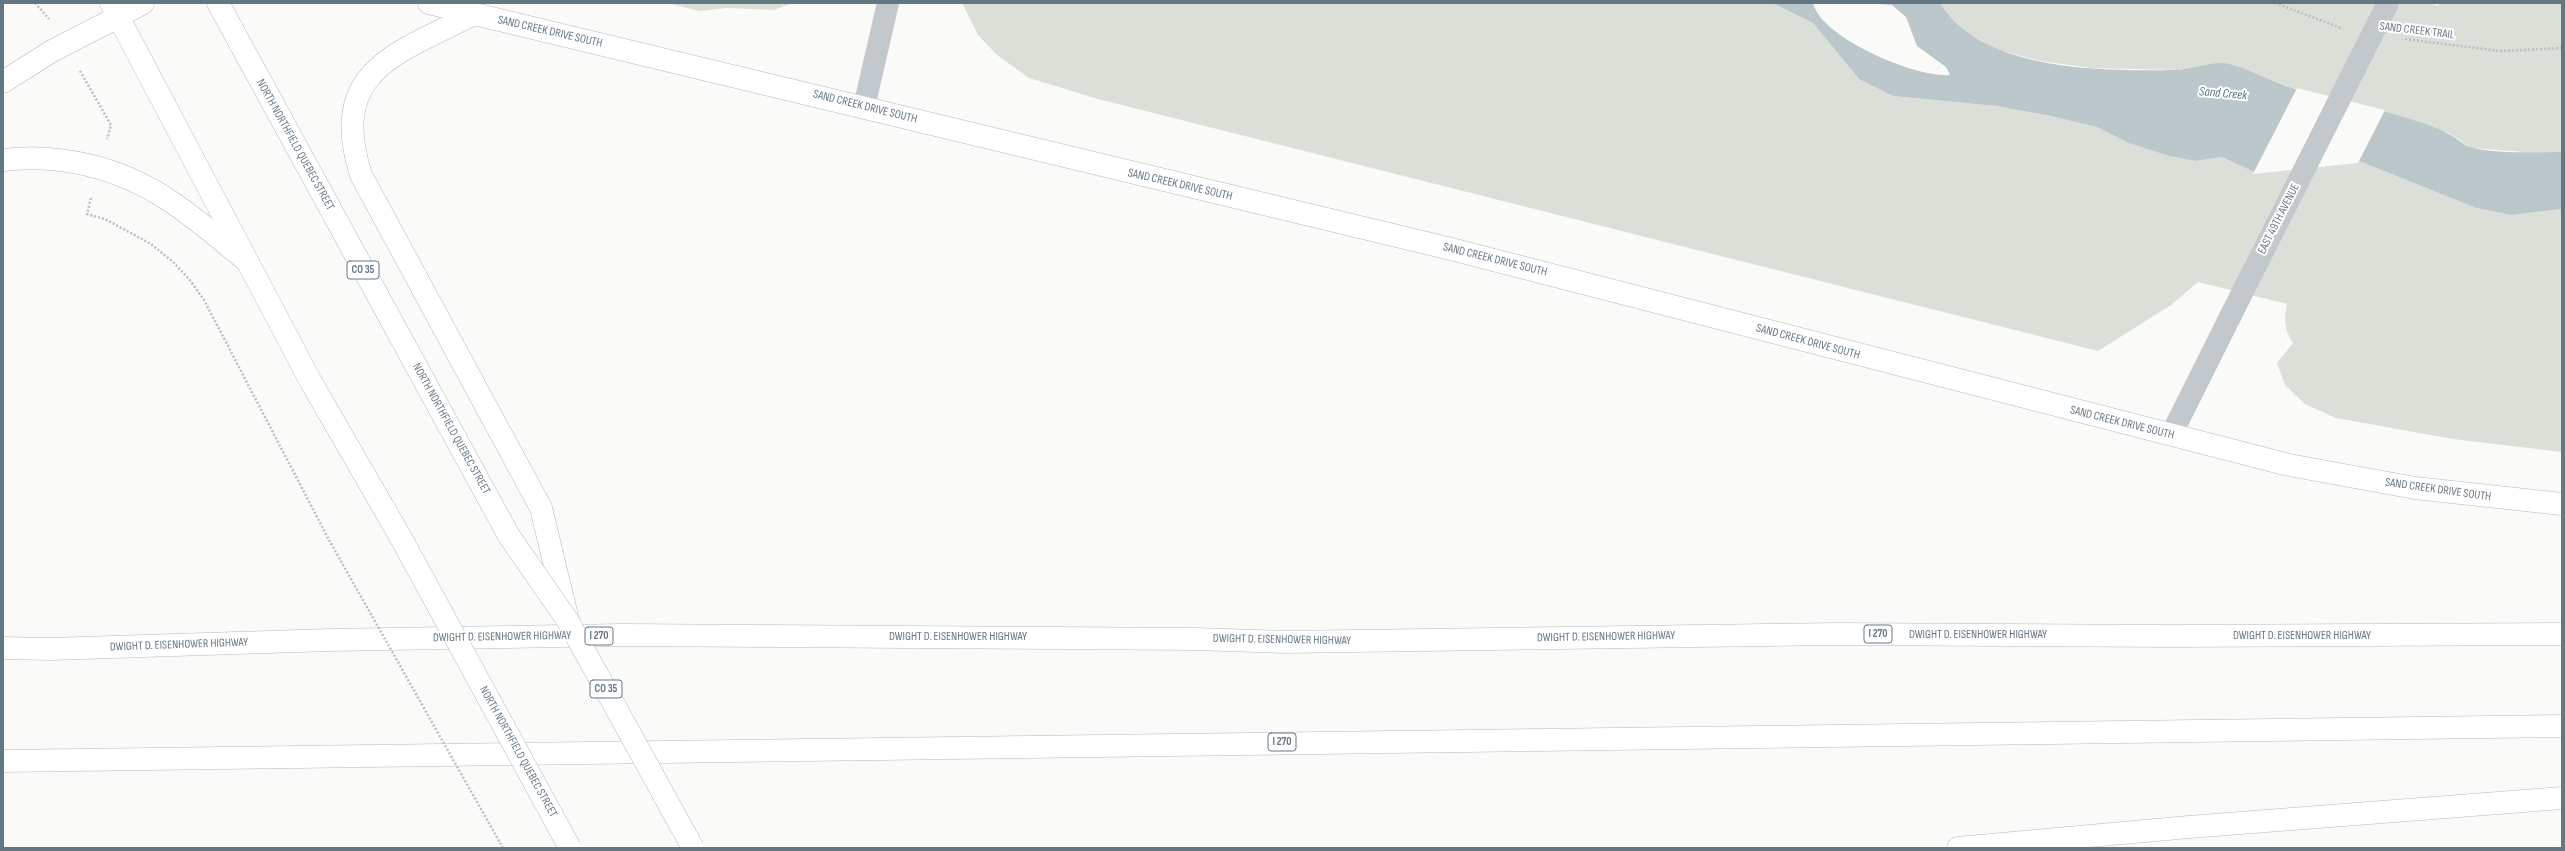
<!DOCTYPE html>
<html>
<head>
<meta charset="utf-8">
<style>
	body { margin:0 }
	#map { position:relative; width:2565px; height:851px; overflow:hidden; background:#fafaf8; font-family:"Sofia Sans Condensed",sans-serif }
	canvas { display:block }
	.frame { position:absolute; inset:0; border:4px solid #657683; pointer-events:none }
</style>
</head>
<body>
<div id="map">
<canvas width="2565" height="851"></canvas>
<div class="frame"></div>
</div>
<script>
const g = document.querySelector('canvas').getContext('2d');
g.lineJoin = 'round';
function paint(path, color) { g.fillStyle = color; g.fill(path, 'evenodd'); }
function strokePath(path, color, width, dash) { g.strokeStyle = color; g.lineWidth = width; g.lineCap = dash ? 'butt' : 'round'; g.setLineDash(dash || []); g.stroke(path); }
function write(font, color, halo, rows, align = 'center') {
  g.font = font + ' "Sofia Sans Condensed",sans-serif'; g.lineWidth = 4; g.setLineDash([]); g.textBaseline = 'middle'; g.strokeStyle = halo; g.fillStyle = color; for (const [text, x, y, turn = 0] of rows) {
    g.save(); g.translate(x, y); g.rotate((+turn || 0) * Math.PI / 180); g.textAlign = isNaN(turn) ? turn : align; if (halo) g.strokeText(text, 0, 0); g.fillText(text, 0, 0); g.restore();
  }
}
paint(new Path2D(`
	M667,3h126l-19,7 -47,-2 -27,3z
	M962,3h810l41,20 46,56 34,17 103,10 50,9 51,12 33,16 39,13 26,5 27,-4 32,15 105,-11 117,47 35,7 51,-6v243l-109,-13 -117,-21 -31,-14 -20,-19 -8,-22 16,-20c-9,-14 -9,-23 -6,-39l-89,-22 -27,23 -73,46 -1000,-252 -69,-21 -32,-23 -19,-20z
	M1940,3h489l9,3 2,-3h122v149h-38l-53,-4 -22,-15 -95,-30 -62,-15 -64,-25 -51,7 -86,-2 -50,-7 -44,-11 -30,-17 -21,-20z`), '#dadfd7');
paint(new Path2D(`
	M1772,3h41c8,35 103,75 137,72l-4,-8 -29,-21 -11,-29 -14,-12 -25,-2h73c42,69 163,68 235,67 15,0 42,-10 55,-6 21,6 41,17 62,24 38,13 79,18 118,31 12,4 26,8 37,14 9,4 17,13 26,15 28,6 60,4 89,4v57l-51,6 -35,-7 -117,-47 -105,11 -32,-15 -27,4 -26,-5 -40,-13 -32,-16 -51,-12 -50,-9 -103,-10 -34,-17 -46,-56z`), '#bbc7cb');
paint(new Path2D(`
	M2297,88l88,22 -27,53 -105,11z`), '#fafaf8');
const major = new Path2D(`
	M111,3l200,379 90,156
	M218,3l291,533
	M429,3l1022,246 838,216 126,23 147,16
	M474,14c-78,40 -146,56 -113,161l180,333 27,112
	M118,17l25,-14`);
const highway = new Path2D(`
	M3,82l49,-31 66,-34
	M3,160c58,-7 118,8 167,41 27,18 52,40 77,60
	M3,648l47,1 280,-9 293,-5 572,4 91,3 550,-8 335,2 391,-2
	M3,761l2559,-35
	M1958,848l231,-21 373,-29`);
strokePath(major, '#b5babe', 23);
strokePath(highway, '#b4b9bd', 23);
strokePath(new Path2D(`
	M35,3l14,16
	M2275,3l66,25
	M2405,39l95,12 62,-3
	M80,71l31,54 -4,14
	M91,198l-4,16 18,5 46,25 22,18 16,17 15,21 125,240`), '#bbbfc2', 2.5, [2, 2]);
strokePath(new Path2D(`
	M864,107l24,-104
	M2171,435l59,-118`), '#c3c8cc', 22);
strokePath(major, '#fff', 22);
strokePath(highway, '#fff', 22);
const majorBridge = new Path2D(`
	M509,536l59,85 125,227
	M401,538l169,310`);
strokePath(majorBridge, '#b5babe', 23, []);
strokePath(new Path2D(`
	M329,540l174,308`), '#bbbfc2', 2.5, [2, 2]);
strokePath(new Path2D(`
	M2230,317l158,-314`), '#c3c8cc', 22);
strokePath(majorBridge, '#fff', 22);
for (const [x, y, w] of [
	[363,270,32],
	[1878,634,28],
	[599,636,28],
	[606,689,32],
	[1282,742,28]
]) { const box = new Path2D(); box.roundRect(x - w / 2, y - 9, w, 18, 3); g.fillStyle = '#fff'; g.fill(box); strokePath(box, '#657683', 1); }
write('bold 11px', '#657683', null, [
	["CO 35",363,270],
	["I 270",1878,634],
	["I 270",599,636],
	["CO 35",606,689],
	["I 270",1282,742]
]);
write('12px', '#657683', '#fff', [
	["SAND CREEK TRAIL",2417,31,7],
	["SAND CREEK DRIVE SOUTH",550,32,13],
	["SAND CREEK DRIVE SOUTH",865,107,14],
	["NORTH NORTHFIELD QUEBEC STREET",295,145,61],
	["SAND CREEK DRIVE SOUTH",1180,185,13],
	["EAST 49TH AVENUE",2279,219,-63],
	["SAND CREEK DRIVE SOUTH",1495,260,14],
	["SAND CREEK DRIVE SOUTH",1808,342,15],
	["SAND CREEK DRIVE SOUTH",2122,423,14],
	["NORTH NORTHFIELD QUEBEC STREET",451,429,61],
	["SAND CREEK DRIVE SOUTH",2438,490,8],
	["DWIGHT D. EISENHOWER HIGHWAY",1978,635],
	["DWIGHT D. EISENHOWER HIGHWAY",2302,636],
	["DWIGHT D. EISENHOWER HIGHWAY",502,637,-1],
	["DWIGHT D. EISENHOWER HIGHWAY",958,637],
	["DWIGHT D. EISENHOWER HIGHWAY",1606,637,-1],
	["DWIGHT D. EISENHOWER HIGHWAY",1282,640,1],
	["DWIGHT D. EISENHOWER HIGHWAY",179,645,-2],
	["NORTH NORTHFIELD QUEBEC STREET",518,752,61]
]);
write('italic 13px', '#60757c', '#fff', [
	["Sand Creek",2223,94,5]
]);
</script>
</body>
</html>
